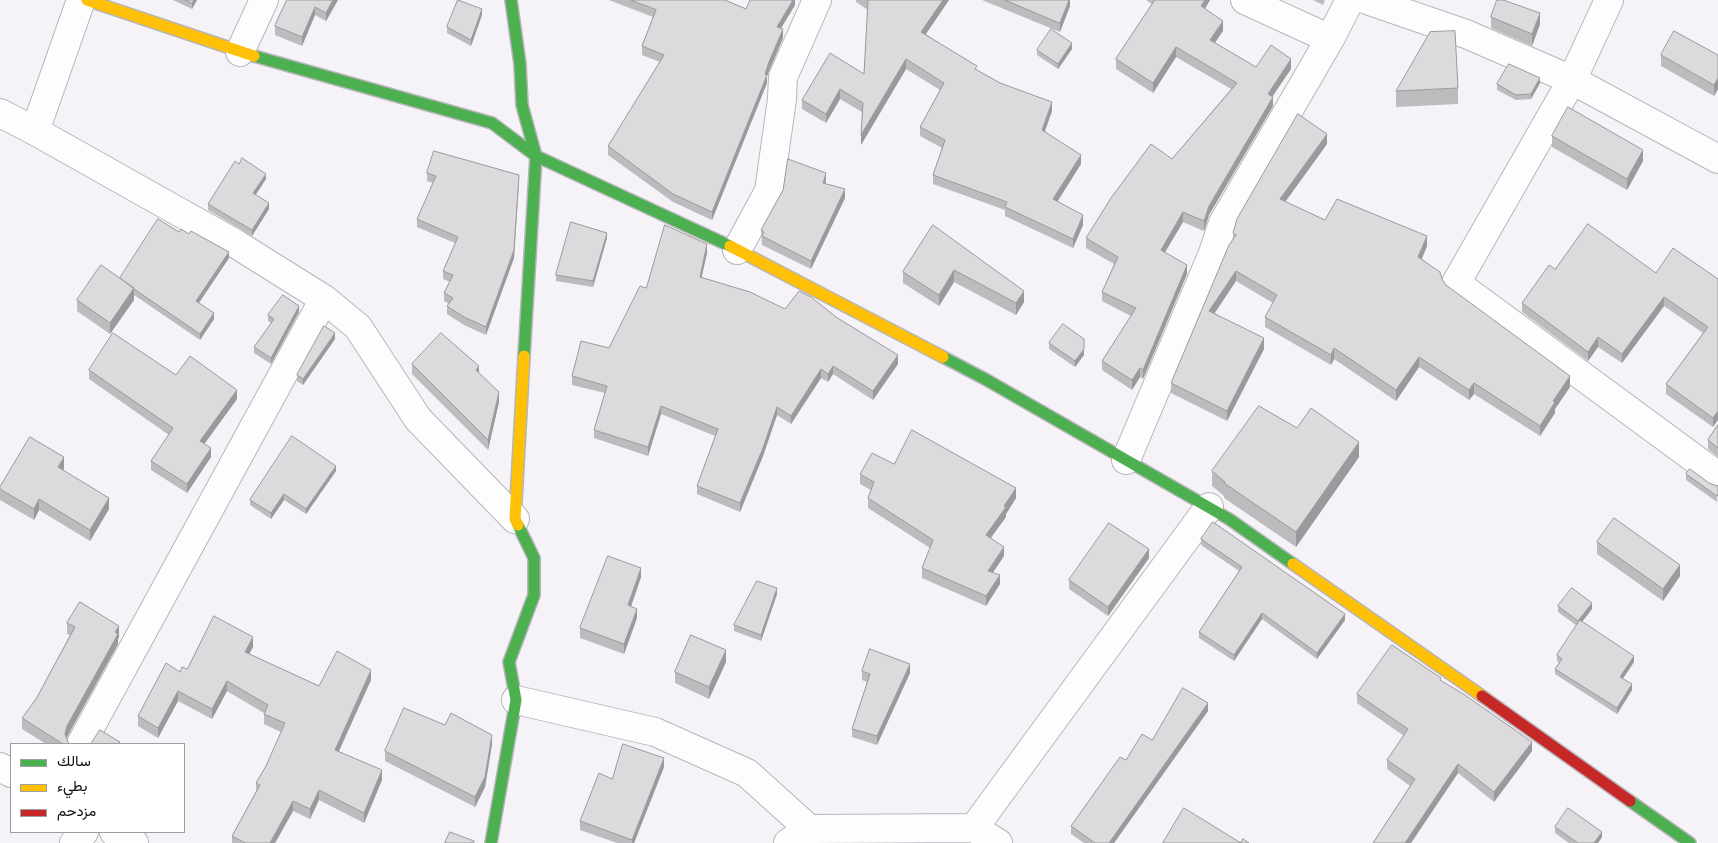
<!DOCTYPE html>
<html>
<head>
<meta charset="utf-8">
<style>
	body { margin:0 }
	#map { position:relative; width:1718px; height:843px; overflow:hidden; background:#f5f3f8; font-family:"Nunito Sans",Vazirmatn,sans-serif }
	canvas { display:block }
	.legend { position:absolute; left:10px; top:743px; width:175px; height:90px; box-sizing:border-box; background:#fff; border:1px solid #9f9e9f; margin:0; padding:6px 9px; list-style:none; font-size:15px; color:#0e0d10 }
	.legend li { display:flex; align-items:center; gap:10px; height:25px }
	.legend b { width:25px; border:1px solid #9f9e9f }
</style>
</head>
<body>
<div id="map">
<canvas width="1718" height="843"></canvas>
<ul class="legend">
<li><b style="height:6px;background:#4caf50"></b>سالك</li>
<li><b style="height:6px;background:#ffc107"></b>بطيء</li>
<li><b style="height:6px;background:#c62828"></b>مزدحم</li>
</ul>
</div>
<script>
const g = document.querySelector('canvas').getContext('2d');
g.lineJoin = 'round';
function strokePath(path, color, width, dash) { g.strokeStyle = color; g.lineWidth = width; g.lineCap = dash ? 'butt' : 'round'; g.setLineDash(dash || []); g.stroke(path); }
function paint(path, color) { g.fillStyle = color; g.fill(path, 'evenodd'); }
const street = new Path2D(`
	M1245,0l85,39
	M1367,0l99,34 106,46 146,79
	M1609,0l-37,80 -116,203 262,193
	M240,52l24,-52
	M0,113l35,18 201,113 88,55 34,28 60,92 97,100
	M35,131l46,-131
	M737,250l32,-59 13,-92 1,-22 34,-77
	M1126,460l87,-207 10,-30 107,-184 20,-39
	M516,700l139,32 92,41 62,56
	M81,744l243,-445
	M0,767l11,6
	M974,828l235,-321
	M114,832l20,11
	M74,843l10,-11
	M788,843l21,-14 165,-1 24,15`);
const fast = new Path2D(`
	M511,0l9,64 2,41 14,51 -12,200
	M254,56l238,67 44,33 194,90
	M943,357l42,22 244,140 64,45
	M1630,801l60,42
	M491,843l25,-143 -7,-38 25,-67v-37l-16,-33`);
const slow = new Path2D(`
	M87,0l167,56
	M730,246l213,111
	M518,525l-3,-6 9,-163
	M1293,564l189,132`);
const jam = new Path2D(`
	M1482,696l148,105`);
strokePath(street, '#b7b5ba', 30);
strokePath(fast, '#b7b5ba', 14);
strokePath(slow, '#b7b5ba', 14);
strokePath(jam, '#b7b5ba', 14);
strokePath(street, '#fefdfe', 28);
strokePath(fast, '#4caf50', 11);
strokePath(slow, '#ffc107', 11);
strokePath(jam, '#c62828', 11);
paint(new Path2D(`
	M173,0h24l-5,9z
	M287,0h51l-12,21 -11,-6 -13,31 -27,-11v-9z
	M609,0h116l21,9 49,-9v5l-14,23 2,10 -14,33 -2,5v7l-55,137 -39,-18 -65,-47v-9l52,-84 -18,-7v-9l11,-29z
	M856,0h93l-23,34 51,36 75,41 -7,20 36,33 -23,37 25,24 -10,23 -68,-32v-6l-72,-26v-9l9,-27 -22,-12v-9l20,-37 -34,-21 -45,76 1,-33 -22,-13 -14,24 -24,-14v-9l62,-26 4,-64 -12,-8z
	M982,0h88v6l-10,26z
	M1146,0h64l-5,9 18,22 -8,12 41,24 35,2 -19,28 1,9 -64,109 -5,16 -21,-9 -18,30 22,22 -44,105 -3,-2 -8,13 -30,-20v-9l29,-45 -29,-15v-9l12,-28 -28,-16v-10l86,-79 59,-70 -55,-32 -23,36 -37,-24v-10l36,-55z
	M1313,0h12l-2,5z
	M482,15l-11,31 -24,-13v-6z
	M1491,17l49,7 -8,22 -41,-18z
	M1072,49l-14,20 -21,-14v-5z
	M1661,55h57v34l-4,7 -53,-30z
	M1540,83l-9,16 -15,1 -19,-10v-6z
	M1458,88v16l-62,3v-16z
	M1552,136l91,25 -16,29 -75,-43z
	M1327,144l-42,58 40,18 102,26 -5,13 20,20 4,6 124,102 -15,22v4l-15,23 -66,-42 -5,6 -50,-33 -23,34 -62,-42 -3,6 -66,-38v-10l8,-14 -37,-22 -21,32 49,36 -37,72 -56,-28v-10l62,-143v-7z
	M239,164l27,15 -11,16 14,14 -17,27 -44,-26v-6z
	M427,173l92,10 -5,75 -28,77 -22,-10 -17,-11v-8l2,-2 -5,-3v-8l6,-11 -7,-3v-8l12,-28 -38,-16v-8l16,-36 -6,-2z
	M826,181l-1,3 20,14 -34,71 -49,-24 -1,-15z
	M933,225l91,77 -8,13 -62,-33 -15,24 -36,-23v-11z
	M179,232l50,26 -30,45 15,16 -14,21 -66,-45v5l-24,34 -33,-23v-11l43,-22z
	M607,238l-14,49 -37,-6v-6z
	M707,253l-6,24 84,32 113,55 -25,36 -40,-26 -5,8 -7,-4 -30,46 -14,-9 -14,41 -23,56 -43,-18v-8l18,-50 -54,-22 -13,42 -54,-18v-8l11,-37 -33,-8v-9l37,-28 37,-60z
	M1555,269l101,4 62,6 -5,148 -47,-33v-10l37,-51 -39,-27 -42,57 -24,-16 -10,14 -66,-49v-9z
	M299,312l-28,52 -17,-11v-6l17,-24 -3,-2v-6z
	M335,339l-32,46 -6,-4v-6z
	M1049,343l35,12 -9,12 -26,-18z
	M412,364l87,38 -11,48 -76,-76z
	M89,370l87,5 61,24 -33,45 7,13 -24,36 -36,-23v-9l18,-26 -80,-56z
	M1718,425v32l-10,-8v-9z
	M1297,428l62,29 -63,90 -72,-49v-2l-12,-10v-15z
	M894,464l122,34 -10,16v3l-15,21 13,18 -11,16 7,12 -14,22 -64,-28v-10l8,-20 -62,-40v-10l3,-8 -11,-6v-10z
	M64,469l-1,1 46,39 -19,32 -51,-31 -5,10 -34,-20v-13z
	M336,471l-30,43 -22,-14 -13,19 -21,-14v-5z
	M1686,474l23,9 8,3 1,-1 -1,17 -31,-22z
	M1201,539l144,81 -28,39 -55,-40 -28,42 -35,-23v-6l40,-61 -38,-26z
	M1597,542l83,34 -17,25 -66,-47z
	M1149,558l-41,58 -39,-27v-9z
	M641,577l-10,29 6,12 -13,36 -44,-16v-10z
	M777,594l-16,47 -27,-10v-6z
	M1558,606l34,3 -10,13 52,40 -12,17 10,11 -15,24 -62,-40v-5l4,-6 -2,-2v-6l20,-29 -19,-14z
	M67,623l52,14 -1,2v5l-51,93v1l1,4 2,2h-24l-24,-15v-11l14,-19 34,-64 -3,-1z
	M253,647l-4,7 70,32 52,-6 -33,71 44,29 -18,43 -45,-23 -9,19 -17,-8 -18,32h-43v-7l24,-45v-8l10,-17 15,-34 -17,-8v-11l-37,-22 -15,28 -34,-18 -20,37 -20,-12v-10l42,-44z
	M726,662l-17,37 -34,-16v-11z
	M862,671l48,2 -33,72 -25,-8v-8l15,-47 -5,-2z
	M1441,681l91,70 -38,51 -36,-29 -47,70h-38l37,-57 -23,-17v-9l17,-24 -47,-33v-9z
	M1208,711l-94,132h-30l-13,-9v-8l55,-66 26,-20z
	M445,725l47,19 -7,43 -10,20 -90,-46v-10z
	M664,767l-30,76h-17l-37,-13v-9l32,-42z
	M1555,827l47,10 -4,6h-29l-14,-10z`), '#bebbbe');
paint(new Path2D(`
	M194,0h3l-5,9v-6z
	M333,0h5l-12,21v-8z
	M793,0h2v5l-18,30v-8z
	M943,0h6l-28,41v-9z
	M1069,0h1v6l-10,26v-9z
	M1205,0h5l-9,15v-9z
	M315,7v8l-13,31v-9z
	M482,9v6l-11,31v-6z
	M1540,13v11l-8,22v-12z
	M1223,21v10l-13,18v-9z
	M783,29v9l-14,33 -2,5v7l-55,137v-8l57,-150z
	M1072,43v6l-14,20v-5z
	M1176,47v10l-23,36v-10z
	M906,59v10l-45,76v-10z
	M1291,59v10l-23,34v-9z
	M1540,78v5l-9,16v-5z
	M1718,78v11l-4,7v-11z
	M840,89v10l-14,24v-9z
	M1273,97v9l-64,109 -5,16v-10l5,-15z
	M1052,102v9l-10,28v-9z
	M1327,134v10l-47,65v-10z
	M1643,150v11l-16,29v-11z
	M1081,155v9l-28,44v-9z
	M826,173v8l-3,11v-9z
	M266,174v5l-13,20v-6z
	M519,175l-5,83 -28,77v-8z
	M845,189v9l-34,71v-8z
	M269,203v6l-17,27v-6z
	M1183,212v10l-22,37v-9z
	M1083,215v10l-10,23v-9z
	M607,233v5l-14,49v-6z
	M1427,236v10l-9,21v-10z
	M707,244v9l-7,32v-8z
	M229,252v6l-33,49v-6z
	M1187,265v9l-44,105v-9z
	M954,270v12l-15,24v-11z
	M1236,271v10l-27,40v-10z
	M134,288v12l-24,34v-11z
	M1024,291v11l-8,13v-12z
	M1664,297v9l-42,57v-9z
	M299,306v6l-28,52v-6z
	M214,313v6l-14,21v-6z
	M335,333v6l-32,46v-6z
	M1598,337v10l-10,14v-9z
	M1264,338v11l-37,72v-10z
	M1334,348v11l-3,6v-10z
	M1084,349v6l-9,12v-6z
	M898,355v9l-25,36v-9z
	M1419,357v10l-23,34v-11z
	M479,366v11l-3,-7z
	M833,366v8l-5,8v-8z
	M1140,368v9l-8,13v-10z
	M821,369v9l-30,46v-8z
	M1570,376v11l-15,22v4l-15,23v-10l13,-25z
	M1474,383v11l-5,6v-10z
	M237,390v9l-37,51v-9z
	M499,392v10l-11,48v-10z
	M661,406v8l-13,42v-9z
	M777,407v8l-14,41 -23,56v-9z
	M1718,411v9l-5,7v-9z
	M1359,442v15l-63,90v-15z
	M211,448v9l-24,36v-9z
	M64,457v12l-6,9v-11z
	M336,466v5l-30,43v-5z
	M1016,488v10l-10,16v3l-20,27v-9z
	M284,494v6l-13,19v-6z
	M109,498v11l-19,32v-11z
	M39,499v11l-5,10v-11z
	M1004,547v9l-16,24v-9z
	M1149,549v9l-41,58v-9z
	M1680,565v11l-17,25v-12z
	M641,568v9l-13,38v-10z
	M1000,575v9l-14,22v-10z
	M777,588v6l-16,47v-6z
	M1592,603v6l-14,18v-6z
	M637,609v9l-13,36v-10z
	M1262,613v6l-28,42v-6z
	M1345,614v6l-28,39v-6z
	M119,626v11l-1,2v5l-44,80 -7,13 -1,7 -1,-10 2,-8 48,-94z
	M253,637v10l-8,15v-10z
	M726,650v12l-17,37v-12z
	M1634,656v6l-14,21v-6z
	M910,664v9l-33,72v-9z
	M371,670v10l-36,80v-10z
	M227,681v10l-15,28v-10z
	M1632,684v6l-15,24v-6z
	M178,691v10l-20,37v-10z
	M1208,703v8l-94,132h-5z
	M492,735v9l-7,43 -10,20v-10z
	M1532,742v9l-38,51v-10z
	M664,758v9l-30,76h-2v-3z
	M1458,764v9l-47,70h-6z
	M382,770v10l-18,43v-10z
	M319,790v10l-9,19v-10z
	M293,801v10l-18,32h-5z
	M1602,832v5l-4,6h-4z`), '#9b999b');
const building = new Path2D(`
	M185,0h9l-2,3z
	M287,0h46l-7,13 -11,-6 -13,30 -27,-11z
	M458,0l24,9 -11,31 -24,-13z
	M631,0h94l21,9 4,-9h43l-16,27 6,2 -14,33 -4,12 2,1 -55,137 -39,-18 -65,-48 56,-91 -22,-9 14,-36z
	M867,0h76l-22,32 56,34 -2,3 25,14 52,19 -10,28 39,25 -28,44 30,16 -10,24 -68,-32 2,-5 -74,-27 12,-35 -25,-13 24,-44 -38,-24 -45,76 2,-32 -23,-14 -14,25 -24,-14 28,-47 34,21 4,-73z
	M1005,0h64l-9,23z
	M1155,0h50l-4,6 22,15 -13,19 46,27 15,-22 20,14 -23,35 5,3 -64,109 -5,15 -21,-9 -22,38 26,15 -44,105 -3,-2 -8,12 -30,-19 34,-53 -34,-16 16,-35 -32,-19 25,-40 40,-54 21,15 65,-76 -61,-36 -23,36 -37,-24z
	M1497,0h6l37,13 -8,21 -41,-17z
	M1051,29l21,14 -14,21 -21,-14z
	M1455,31l3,57 -62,3 34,-59z
	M1674,31l44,24v23l-4,7 -53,-30z
	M1509,64l31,14 -9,16 -15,1 -19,-11z
	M1568,107l75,43 -16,29 -75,-43z
	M1298,114l29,20 -47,65 45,21 12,-21 90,37 -9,21 22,15 2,7 4,6 124,91 -17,25 2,1 -15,24 -66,-43 -5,7 -50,-33 -23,33 -62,-42 -3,7 -66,-38 12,-22 -41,-24 -27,40 55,27 -37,73 -56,-28 58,-138 7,-10 -3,-2 4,-14z
	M434,151l85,24 -5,75 -28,77 -22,-10 -17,-11 6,-8 -9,-5 9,-18 -10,-4 15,-34 -41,-18 19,-43 -9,-3z
	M242,158l24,16 -13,19 16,10 -17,27 -44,-26 27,-43 4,3z
	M788,159l38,14 -3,10 22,6 -34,72 -49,-25 2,-4 -3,-2 22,-40z
	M158,219l21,13 2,-3 8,5 2,-3 38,21 -33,49 18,12 -14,21 -66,-45 -14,-11z
	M571,222l36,11 -14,48 -37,-6z
	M1588,224l68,49 17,-25 45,31v132l-5,7 -47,-34 42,-57 -44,-30 -42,57 -24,-17 -10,15 -66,-49 27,-38 6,4z
	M665,225l42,19 -7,33 50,15 35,17 14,-18 12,6 25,20 62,38 -25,36 -40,-25 -5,8 -7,-5 -30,47 -14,-9 -14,41 -23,55 -43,-17 21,-57 -57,-23 -13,41 -54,-17 13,-44 -35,-10 9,-35 28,7 31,-62 6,2z
	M933,225l91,66 -8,12 -62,-33 -15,25 -36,-23z
	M101,265l33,23 -24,35 -33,-23z
	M283,295l16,11 -28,52 -17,-11 20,-28 -6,-4z
	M1063,324l21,15v10l-9,12 -26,-18z
	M324,326l11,7 -32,46 -6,-4z
	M113,333l63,42 14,-19 47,34 -37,51 11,7 -24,36 -36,-23 22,-33 -84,-58z
	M441,333l38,33 -3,4 23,22 -11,48 -76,-76z
	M1259,406l38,22 14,-20 48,34 -63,90 -72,-49 1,-1 -13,-11z
	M1718,425v23l-10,-8z
	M912,430l104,58 -12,18 2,1 -20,28 18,12 -16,24 12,4 -14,21 -64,-28 11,-28 -65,-42 6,-16 -14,-8 12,-21 22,11z
	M292,436l44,30 -30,43 -22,-15 -13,19 -21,-13z
	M30,437l34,20 -6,10 51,31 -19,32 -51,-31 -5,10 -34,-20v-2z
	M1690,469l19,14 8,3 1,-1v10l-1,1 -31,-22z
	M1614,518l66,47 -17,24 -66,-47z
	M1213,522l132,92 -28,39 -55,-40 -28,42 -35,-23 43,-65 -41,-28z
	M1109,523l40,26 -41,58 -39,-27z
	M608,556l33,12 -13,37 9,4 -13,35 -44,-16z
	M757,581l20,7 -16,47 -27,-10z
	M1572,588l20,15 -14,18 -20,-15z
	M80,602l39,24 -4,6 3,2 -51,92 -2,8 3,8 2,2h-7l-41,-26 14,-19 39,-72 -8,-4z
	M214,616l39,21 -8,15 74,34 18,-35 34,19 -36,80 47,20 -18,43 -45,-23 -9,19 -17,-8 -23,42h-25l-13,-7 28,-51 -4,-2 10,-17 19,-43 -21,-9 4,-9 -41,-24 -15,28 -34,-18 -20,37 -20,-12 28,-53 14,9 2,-5 5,2z
	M1580,620l54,36 -14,21 12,7 -15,24 -62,-39 7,-10 -5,-4z
	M691,635l35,15 -17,37 -34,-15z
	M1392,645l49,33 -1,2 25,15 67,47 -38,50 -36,-28 -53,79h-32l42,-64 -28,-19 21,-31 -51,-35z
	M870,649l40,15 -33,72 -25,-7 18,-55 -8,-3z
	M1183,688l25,15 -99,140h-14l-24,-17 49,-69 6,3 16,-26 10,6z
	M404,708l41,17 6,-12 41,22 -7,42 -10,20 -90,-46z
	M100,730l20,12 -2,2h-27z
	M623,744l41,14 -32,82 -52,-19 19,-48 13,6z
	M1184,808l57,35h-78z
	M1568,808l34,24 -8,11h-16l-23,-16z
	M450,832l24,9v2h-29z
	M1243,839l6,4h-8z`);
paint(building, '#dddadd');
strokePath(building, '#9b999b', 1);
</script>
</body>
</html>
